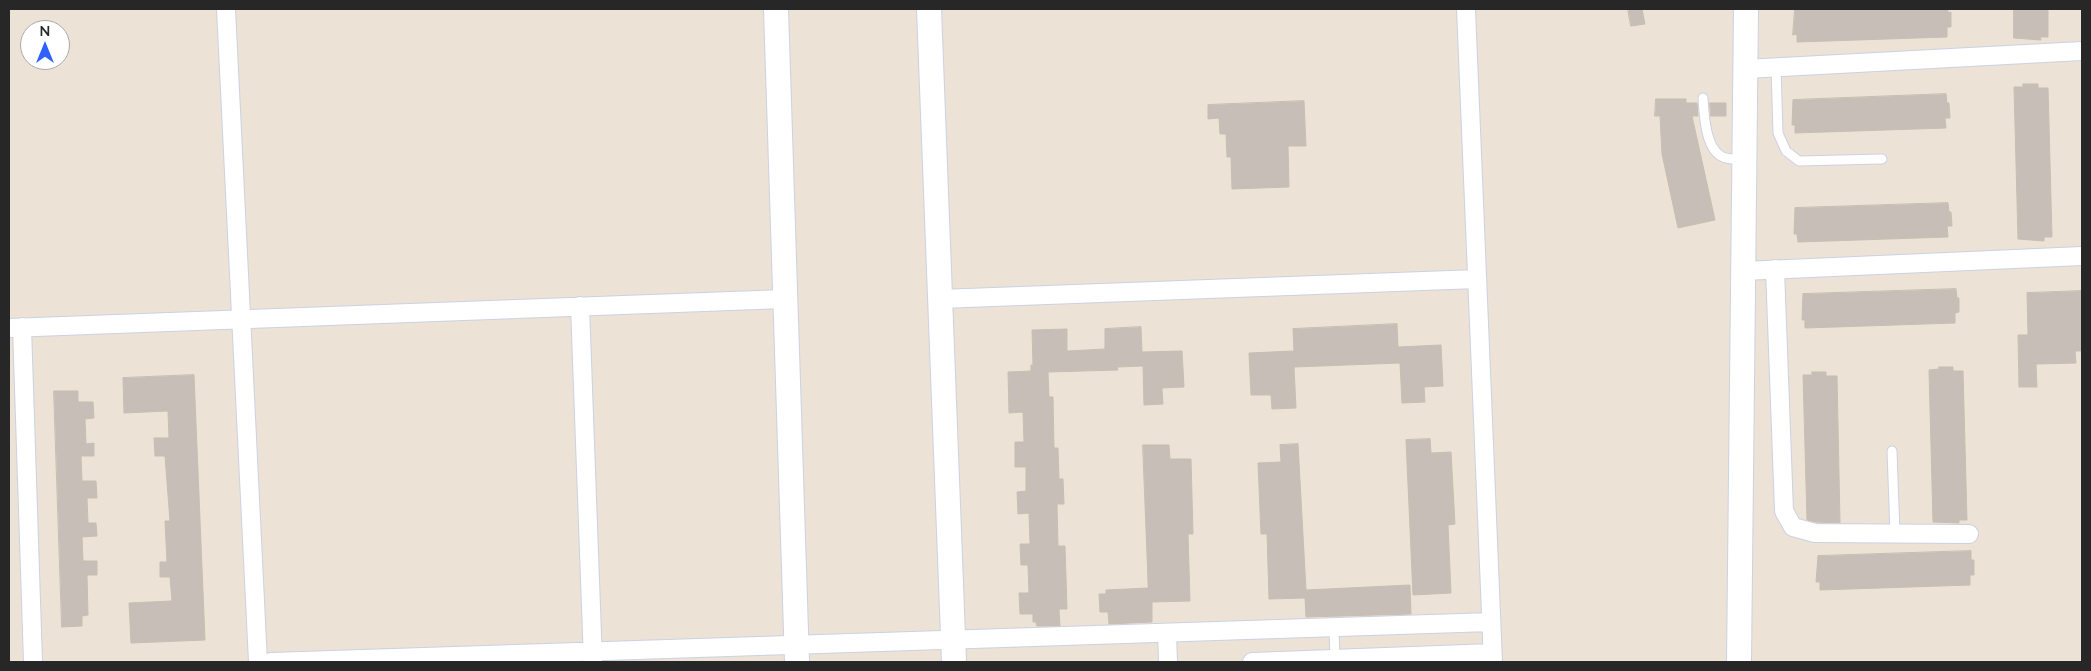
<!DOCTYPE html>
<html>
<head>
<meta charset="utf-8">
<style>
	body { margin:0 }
	#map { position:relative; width:2091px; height:671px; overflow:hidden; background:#ece2d6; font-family:Lato,sans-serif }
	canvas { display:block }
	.frame { position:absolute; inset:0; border:10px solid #272727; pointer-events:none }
	.north { position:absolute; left:20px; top:20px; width:50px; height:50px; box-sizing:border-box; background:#fff; border:1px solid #a9a9a9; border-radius:50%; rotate:0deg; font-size:14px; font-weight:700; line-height:20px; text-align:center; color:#272727 }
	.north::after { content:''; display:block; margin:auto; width:18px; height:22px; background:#3060ff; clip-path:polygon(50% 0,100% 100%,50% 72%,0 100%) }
</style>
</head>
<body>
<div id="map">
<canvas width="2091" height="671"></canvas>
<div class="frame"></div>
<div class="north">N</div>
</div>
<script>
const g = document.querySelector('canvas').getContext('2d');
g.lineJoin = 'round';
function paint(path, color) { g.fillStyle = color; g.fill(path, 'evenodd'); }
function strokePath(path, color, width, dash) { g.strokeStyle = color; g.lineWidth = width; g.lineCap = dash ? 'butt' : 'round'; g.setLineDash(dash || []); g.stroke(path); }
const building = new Path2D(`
	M1628,9h14l3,15 -14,2z
	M1795,9h153v4l3,-1v15h-4v10l-150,5v-8l-4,1z
	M2014,9h34v28h-8l1,3 -27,-2z
	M2023,84h15v4h10l4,149h-8v4l-26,-2 -4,-152h9z
	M1946,94l1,9h2l1,15h-5l1,10 -151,5v-8h-3l1,-25z
	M1656,99h30v4h11l1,13h-6l23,104 -37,8 -16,-74 -2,-38h-5z
	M1304,101l2,45h-18l1,41 -57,2 -1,-32h-4l-1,-23h-6l-1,-16 -11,1v-14z
	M1710,103h16v13h-15z
	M1948,203l1,9h2l1,14h-5l1,11 -150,5 -1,-8h-3l1,-26z
	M1956,289l1,9h2v14l-4,1v10l-150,5v-8h-3l1,-26z
	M2082,291v60h-7l1,12 -40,1 1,23h-18l-1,-52h10l-1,-42z
	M1397,324l1,23 43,-2 2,41 -19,1 1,15 -23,1 -2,-40 -106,4 2,41 -24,1 -1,-14h-20l-2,-42 45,-2 -1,-22z
	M1141,327l1,25 40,-1 2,36 -22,1 1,16 -19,1 -1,-39 -26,1 1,3 -70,2 1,25h4l1,51h4l1,31h4l1,25h-7l1,42h7l2,63h-8l1,17h-23l-1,-4h-3v-8h-13l-1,-21h10l-1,-28h-7l-1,-21h10l-1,-31 -11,1 -1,-22 9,-1v-24h-11v-25h9l-1,-30 -14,1 -1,-41 23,-1v-6h2l-1,-35 35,-1v22l38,-2v-20z
	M1939,367h14v4h10l4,149h-8v3l-26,-1 -4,-152 10,-1z
	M1812,372h14v4h11l3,147 -24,-1 -9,-2 -4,-145h9z
	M194,375l11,265 -74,3 -2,-40 43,-2 -2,-24h-10v-15h7l-2,-41h5l-5,-65h-10l-1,-18h15l-1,-27 -44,2 -1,-35z
	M54,391h24v11h15l1,16 -9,1 1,25 8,-1v13h-13l1,25h14l1,17h-10l1,25h8l1,13 -15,1 1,24h14v14h-10l1,40 -6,1v10l-20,1z
	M1430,439l1,14 20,-1 4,72 -7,1 3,68 -38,2 -7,-155z
	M1298,444l8,146 104,-5 1,29 -105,3 -1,-19 -36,1 -2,-65h-6l-3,-71 23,-1 -1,-17z
	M1143,445h26l1,14h21l2,75h-5l2,67 -38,1v20l-43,2 -1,-12h-8l-1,-18h7v-4l42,-2z
	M1971,551v9h3v15h-4v10l-150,5v-8h-4l2,-26z`);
paint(building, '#c7bfb7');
strokePath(building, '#c7beb0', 1);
const lane = new Path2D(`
	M1776,67l2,66 8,18 13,10 83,-2
	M1703,98c1,15 2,49 18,58 6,4 15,3 23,3
	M1892,451l3,82
	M1334,628l1,33`);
const street = new Path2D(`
	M226,9l32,653
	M1466,9l27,653
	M1745,69l337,-18
	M1775,269l9,242 9,16 22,6 154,1
	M1743,271l339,-15
	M940,299l537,-20
	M580,306l13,356
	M22,327l11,335
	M9,328l775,-29
	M1167,634l1,28
	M271,662l1220,-40
	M1252,662l240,-9`);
const secondary = new Path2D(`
	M776,9l21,653
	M929,9l25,653
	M1739,662l7,-653`);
strokePath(lane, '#ccd1e3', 11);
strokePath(street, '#ccd1e3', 20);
strokePath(secondary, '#ccd1e3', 26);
strokePath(lane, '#fff', 9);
strokePath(street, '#fff', 18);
strokePath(secondary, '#fff', 24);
</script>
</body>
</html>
